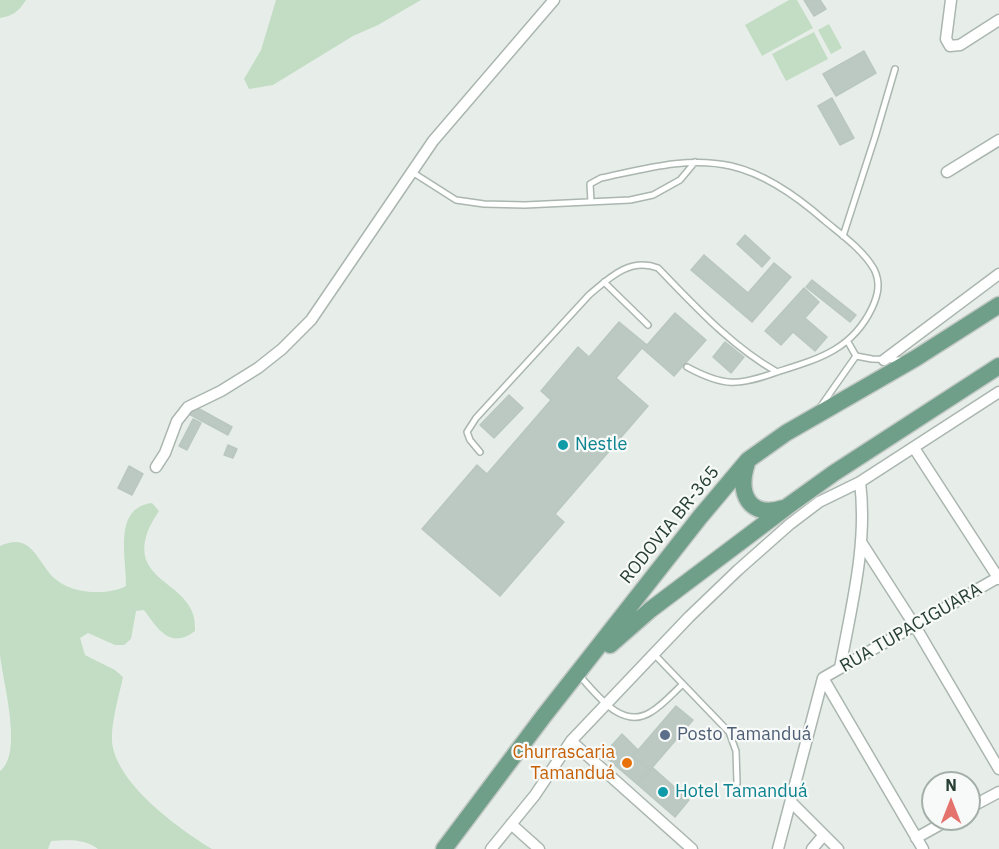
<!DOCTYPE html>
<html>
<head>
<meta charset="utf-8">
<style>
	body { margin:0 }
	#map { position:relative; width:999px; height:849px; overflow:hidden; background:#e7eee9; font-family:"IBM Plex Sans",sans-serif }
	canvas { display:block }
	.north { position:absolute; left:921px; top:771px; width:60px; height:60px; box-sizing:border-box; background:#f7faf8; border:2px solid #a4afaa; border-radius:50%; rotate:0deg; font-size:16px; font-weight:700; line-height:24px; text-align:center; color:#273f34 }
	.north::after { content:''; display:block; margin:auto; width:21px; height:27px; background:#e5736d; clip-path:polygon(50% 0,100% 100%,50% 72%,0 100%) }
</style>
</head>
<body>
<div id="map">
<canvas width="999" height="849"></canvas>
<div class="north">N</div>
</div>
<script>
const g = document.querySelector('canvas').getContext('2d');
g.lineJoin = 'round';
function paint(path, color) { g.fillStyle = color; g.fill(path, 'evenodd'); }
function strokePath(path, color, width, dash) { g.strokeStyle = color; g.lineWidth = width; g.lineCap = dash ? 'butt' : 'round'; g.setLineDash(dash || []); g.stroke(path); }
function write(font, color, halo, rows, align = 'center') {
  g.font = font + ' "IBM Plex Sans",sans-serif'; g.lineWidth = 4.5; g.setLineDash([]); g.textBaseline = 'middle'; g.strokeStyle = halo; g.fillStyle = color; for (const [text, x, y, turn = 0] of rows) {
    g.save(); g.translate(x, y); g.rotate((+turn || 0) * Math.PI / 180); g.textAlign = isNaN(turn) ? turn : align; if (halo) g.strokeText(text, 0, 0); g.fillText(text, 0, 0); g.restore();
  }
}
paint(new Path2D(`
	M0,0h26c-7,11 -13,16 -26,18z
	M276,0h145l-43,25 -25,11 -80,49 -24,4 -5,-10 17,-29z
	M789,0h8l16,28 -51,28 -17,-31z
	M829,24l13,24 -11,6 -13,-24z
	M814,32l14,27 -42,22 -14,-27z
	M152,503l7,8c-5,8 -11,17 -13,26 -13,48 53,46 49,94 -25,19 -37,-2 -51,-21l-8,1 -5,28 -7,6h-9l-27,-12 -8,5 5,17 30,15 8,7c-4,19 -12,45 -11,64 3,42 67,88 100,108h-114c-13,-11 -32,-9 -47,-8l-3,8h-48v-78c24,-17 2,-92 0,-117 0,-36 0,-73 0,-108 32,-15 37,16 54,32 17,16 53,18 72,8 1,-28 -14,-78 26,-83z`), '#c2ddc4');
const building = new Path2D(`
	M804,0h16l6,9 -12,7z
	M864,51l12,22 -40,23 -13,-22z
	M832,98l22,40 -14,7 -22,-39z
	M745,235l25,23 -8,9 -25,-23z
	M704,255l44,38 26,-30 17,14 -39,45 -61,-52z
	M812,280l44,35 -6,7 -44,-35z
	M804,288l15,14 -14,16 22,19 -12,14 -22,-19 -12,13 -16,-14z
	M675,313l31,27 -32,36 -32,-28 -26,30 32,28 -93,108 9,8 -64,74 -78,-67 55,-64 10,9 64,-74 -10,-9 37,-44 11,10 30,-35 28,23z
	M725,342l19,15 -13,16 -18,-16z
	M509,395l14,13 -29,30 -14,-13z
	M194,406l38,21 -4,8 -39,-21z
	M193,419l8,4 -14,27 -8,-4z
	M228,445l9,4 -4,9 -9,-3z
	M129,466l14,8 -11,21 -14,-7z
	M676,706l17,14 -43,50 -17,-14z
	M622,734l16,16 -5,6 17,14 -13,14 -34,-29z
	M652,767l37,33 -14,17 -38,-33z`);
paint(building, '#bcc9c2');
strokePath(building, '#b9c7bf', 1.5);
const lane = new Path2D(`
	M412,172l44,28 28,4 41,1 105,-5 23,-5 27,-15 15,-18
	M843,236l32,-99 20,-68
	M604,282l44,43
	M848,342l8,14 16,3 29,1
	M687,367c37,20 51,19 90,5
	M821,406l35,-50
	M480,452l-10,-12 -3,-8 9,-14 113,-123c20,-17 41,-38 69,-27 37,38 73,78 119,104 41,-13 75,-22 95,-64 6,-13 9,-25 2,-39 -11,-19 -32,-34 -49,-48 -26,-23 -59,-47 -94,-55 -44,-10 -87,3 -130,12l-11,6 1,18
	M654,654l75,78 7,19 1,32
	M578,674c18,19 43,57 73,38 12,-7 22,-19 32,-28`);
const street = new Path2D(`
	M951,0l-5,39 4,7 10,-1 39,-25
	M947,172l52,-32
	M884,360l115,-86
	M914,448l85,131
	M156,467l9,-14 12,-32 11,-14 33,-16 37,-23 24,-19 29,-29 122,-179 121,-141
	M861,542l54,84 84,143
	M840,668c11,-60 28,-125 20,-186
	M823,678l176,-101
	M823,678l100,171
	M571,741l121,108
	M792,803l46,46
	M969,808l30,-16
	M511,824l28,25
	M916,838l34,-19
	M491,849l44,-54 36,-54 118,-124 49,-47 52,-46 29,-22 41,-20 139,-90
	M778,849l45,-171
	M812,849l11,-13`);
const primary = new Path2D(`
	M747,463c-10,31 2,56 37,45
	M610,645l40,-35 138,-104 46,-33 165,-107
	M444,849l99,-132 157,-200 48,-57 38,-27 130,-75 83,-53`);
strokePath(lane, '#aab6af', 8);
strokePath(street, '#aab6af', 13);
strokePath(primary, '#c3c9c6', 19);
strokePath(lane, '#fff', 5);
strokePath(street, '#fff', 10);
strokePath(primary, '#709f89', 16);
for (const [x, y, r, color] of [
	[563,445,6,"#0f9aa8"],
	[665,735,6,"#5c6f8a"],
	[627,763,6,"#e8710a"],
	[663,792,6,"#0f9aa8"]
]) { const dot = new Path2D(); dot.arc(x, y, r, 0, 2 * Math.PI); g.fillStyle = color; g.fill(dot); strokePath(dot, '#f7faf8', 2); }
write('18px', '#0d838f', '#f7faf8', [
	["Nestle",575,445],
	["Hotel Tamanduá",675,792]
], 'left');
write('18px', '#273f34', '#f7faf8', [
	["RODOVIA BR-365",670,525,-51],
	["RUA TUPACIGUARA",911,628,-30]
]);
write('18px', '#4e5e75', '#f7faf8', [
	["Posto Tamanduá",677,735]
], 'left');
write('18px', '#c56008', '#f7faf8', [
	["Churrascaria",615,753],
	["Tamanduá",615,774]
], 'right');
</script>
</body>
</html>
